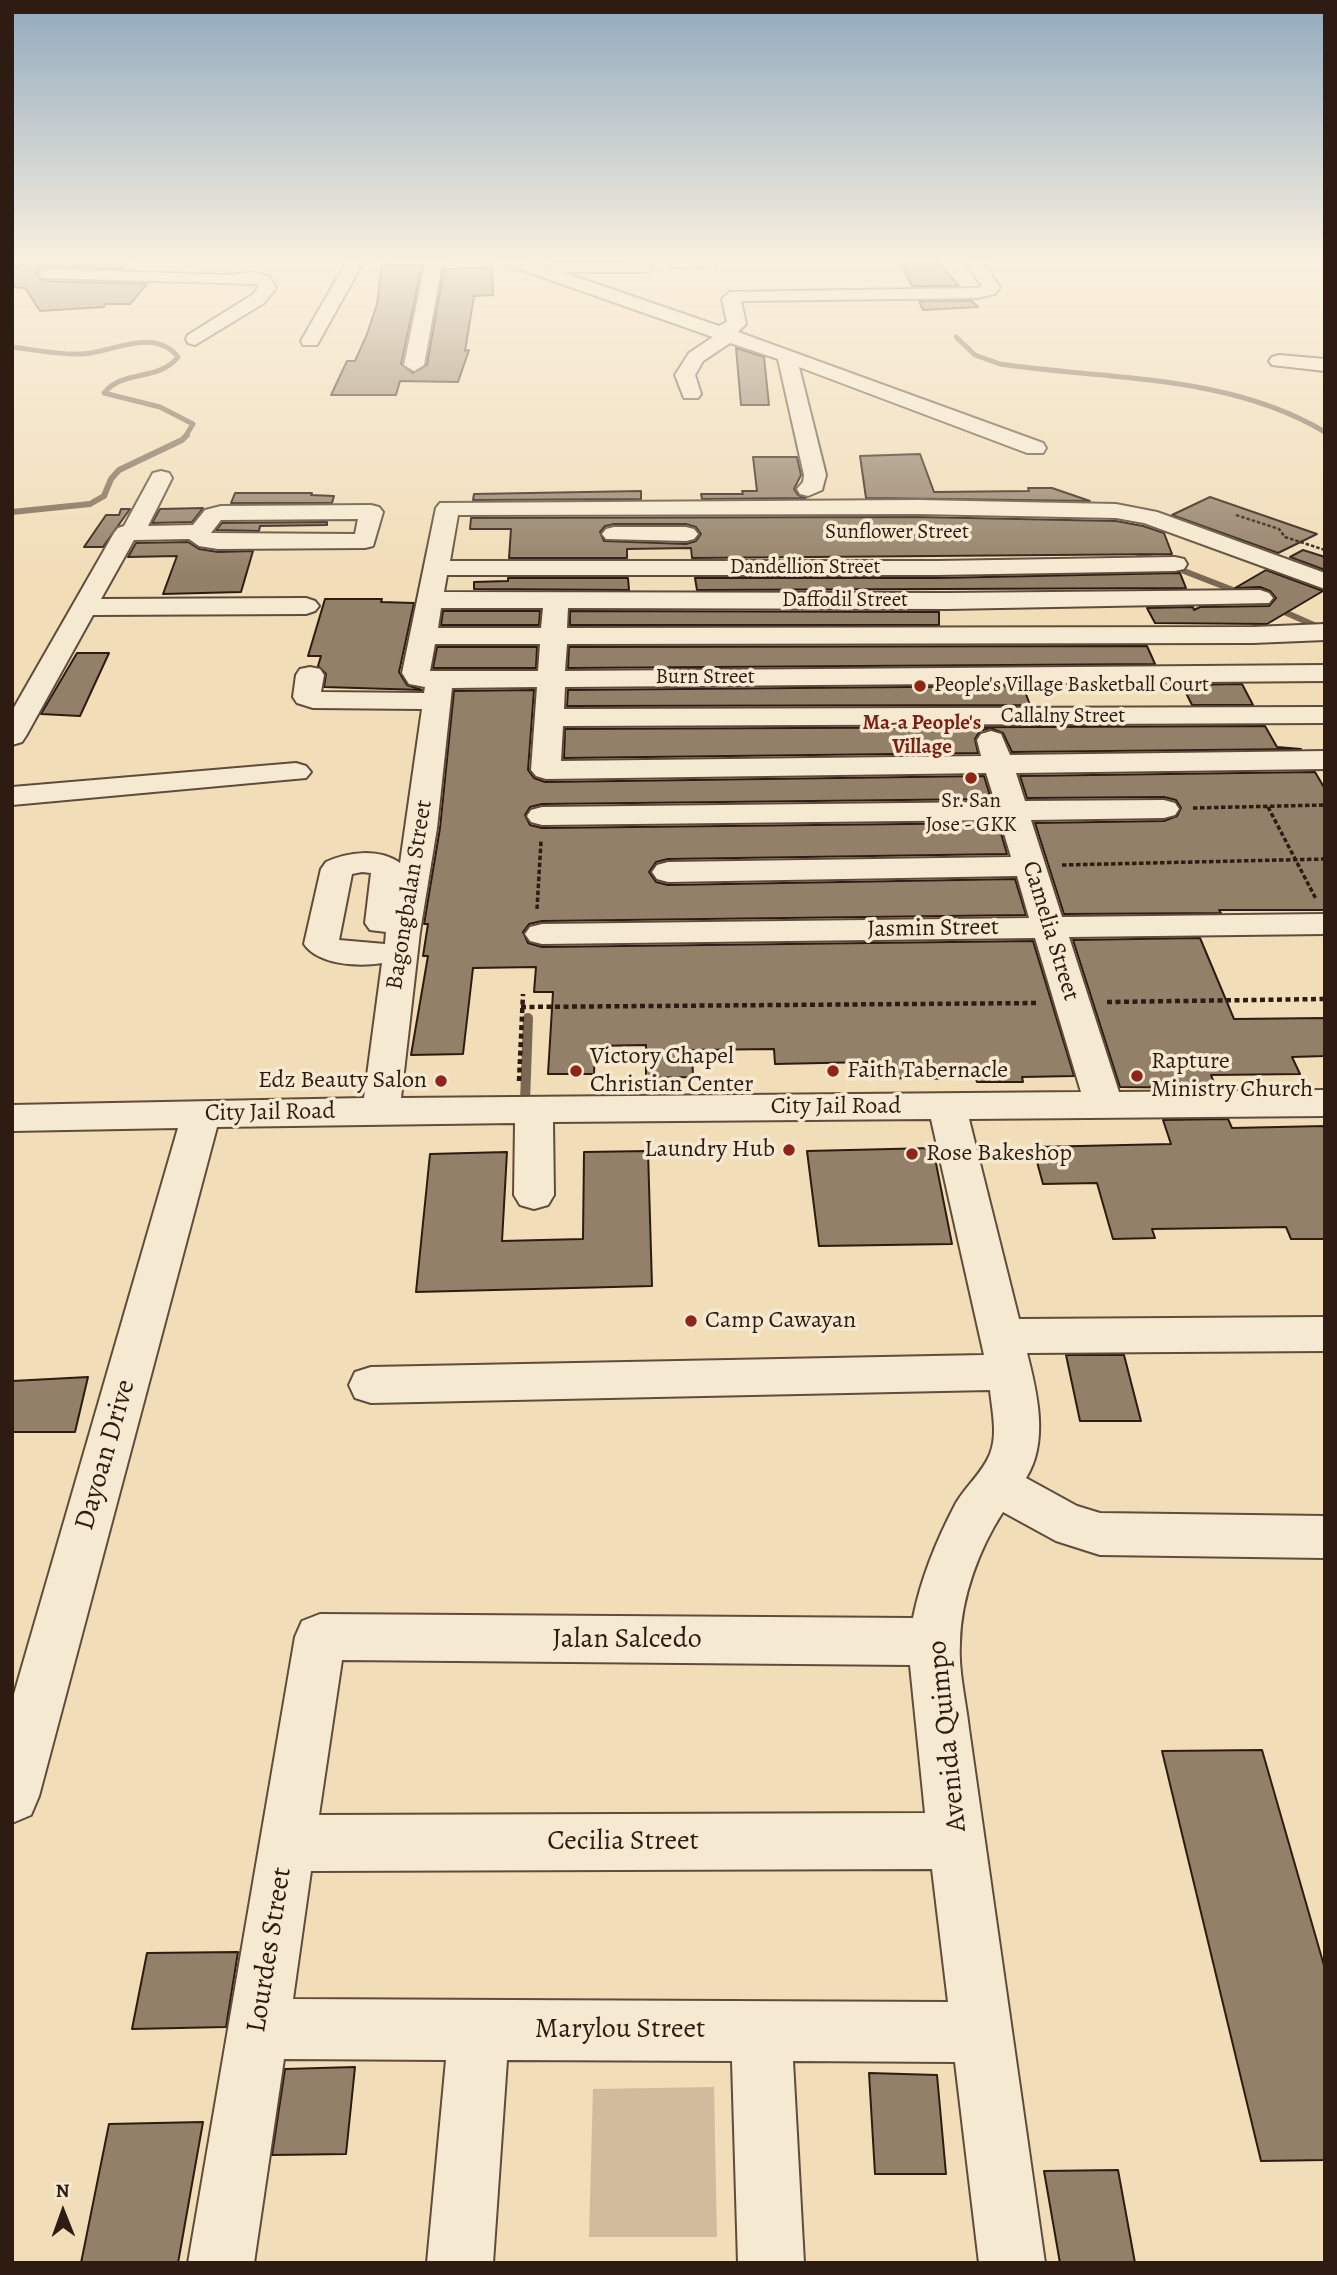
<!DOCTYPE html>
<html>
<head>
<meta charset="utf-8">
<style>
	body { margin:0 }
	#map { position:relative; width:1337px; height:2275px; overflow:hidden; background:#f1ddb8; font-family:Alegreya,serif }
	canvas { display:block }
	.frame { position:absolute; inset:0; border:14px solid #2e1b11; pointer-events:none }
	.north { position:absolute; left:28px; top:2177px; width:70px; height:70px; -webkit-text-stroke:5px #f6e9d1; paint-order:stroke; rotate:359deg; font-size:19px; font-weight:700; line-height:28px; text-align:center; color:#2e1b11 }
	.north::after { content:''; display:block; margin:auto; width:24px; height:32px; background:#2e1b11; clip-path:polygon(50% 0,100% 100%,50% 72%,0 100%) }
</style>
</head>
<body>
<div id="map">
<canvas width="1337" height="2275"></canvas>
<div class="frame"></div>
<div class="north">N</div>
</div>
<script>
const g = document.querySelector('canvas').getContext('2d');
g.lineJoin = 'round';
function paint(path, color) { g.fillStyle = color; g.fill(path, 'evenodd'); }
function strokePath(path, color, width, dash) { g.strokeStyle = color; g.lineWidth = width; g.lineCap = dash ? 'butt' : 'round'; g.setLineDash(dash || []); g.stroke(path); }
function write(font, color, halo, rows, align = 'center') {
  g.font = font + ' Alegreya,serif'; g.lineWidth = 7; g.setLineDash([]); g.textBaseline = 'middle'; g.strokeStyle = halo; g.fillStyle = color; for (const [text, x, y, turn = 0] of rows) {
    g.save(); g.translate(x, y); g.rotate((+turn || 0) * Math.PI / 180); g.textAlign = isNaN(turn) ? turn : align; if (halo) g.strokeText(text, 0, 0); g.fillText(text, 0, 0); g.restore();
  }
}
paint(new Path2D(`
	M714,2087l3,150h-128l4,-148z`), '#d0bc9c');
strokePath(new Path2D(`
	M956,337l19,18 25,9c109,16 228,10 325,68
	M12,347c23,3 47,8 70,7 32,-2 72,-27 96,3 -20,25 -55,12 -74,36l56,14 33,17 -8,13`), '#7b6853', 5);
strokePath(new Path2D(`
	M12,512l78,-8 14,-8 7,-17 8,-9 63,-30 5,-5
	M1132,551l17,6
	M1184,571l54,21
	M1273,607l50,22`), '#7b6853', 6);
strokePath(new Path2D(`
	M525,1102l3,-84`), '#7b6853', 10);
const building = new Path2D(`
	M27,259h105l-9,10 -75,-3 -8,2 -4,6 6,7 105,3 -17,20h-25l-1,3 -64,4 -15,-23 -13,-1v-16z
	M900,263h39l20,23h-47z
	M382,264l40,1 -21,99 12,9 14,-8 17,-96 48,-2 1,28 -19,1 -9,55 4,-1 -11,32 -58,-1 -4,14h-65l16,-34h8l12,-27 10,-30z
	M919,301h53l6,6 -55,3z
	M736,348l28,9 5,48h-28z
	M920,454l14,38 95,-1 -1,-3h24l38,13 -224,-3 -6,-42z
	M753,457h44l4,18 -7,14 4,6 8,3 -104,1 -1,-5h42l-1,-3h15z
	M641,491v8l-168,1 1,-6z
	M235,493h77l-1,2 23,1 -2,7h-101z
	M1210,497l107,37 -39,19 -106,-38z
	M203,508l-11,14 -40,1 8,-14z
	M121,509h9l-27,38h-19l22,-32h13z
	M918,517l198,4 27,5 21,7 8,21 -480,4 -1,-10 -64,1v9h-118l2,-29h-41l1,-11zM614,524h72l10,3 5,7 -5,7 -10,3 -82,-3 -4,-9 5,-6z
	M327,522v3l-67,1 -1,5 -43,-1 6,-7z
	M188,542l11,7 19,3 35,-1 -12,41 -78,2 14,-38 -49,1 8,-14z
	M1303,550l22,7v13l-35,-13z
	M1266,570l57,21 -56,33 -112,-1 -8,-15 46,-1 1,3 6,-3 69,-1 7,-8 -6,-7 -10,-4 -25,1z
	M1180,573l6,15 -489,2 -2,-12h242z
	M508,578h120l1,12 -155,-1v-7l34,-1z
	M325,599h57l-1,3 33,1 -15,69 8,13 15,5 -98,-3 2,-13 -8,-8 3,-10h-13z
	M443,611h97l-1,14h-98z
	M570,611l369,1v13h-369z
	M1147,646l8,18 -587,4 1,-21z
	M437,647h100l-1,21h-103z
	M77,653h32l-29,63 -39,-2z
	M1242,684l11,21h-61l-10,-20z
	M1023,686l7,19 -463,1 1,-16z
	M534,690l-6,80 6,8 11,4 439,-6 7,23 -449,5 -12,3 -5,8 5,10 12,3 456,-5 9,31 -339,5 -12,3 -7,10 7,10 12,3 347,-6 11,36 -484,6 -13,3 -6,8 5,11 14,4 491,-6 41,135 -52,1 1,5h-46l-1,-3 -104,-1 -3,-16 -94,2 -1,-15 -82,1 1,27 -47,1v-33l-51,1 -1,28h-46l5,-82h-19l2,-25 -63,1 -10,86 -52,1 17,-99h-5l5,-32h-4l16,-96 14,-137z
	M1265,726l12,21 24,2 -289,3 -9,-19 -13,-5 -10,3 -5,8 3,14 -414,5 1,-29z
	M1315,772l10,17v121h-106l2,3 -157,1 -29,-91 129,-2 13,-5 4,-8 -5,-8 -12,-3 -137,1 -7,-22z
	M1200,938l34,81 91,-1v38l-33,1 8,17 -89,1 5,13 -96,-1 -47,-147z
	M1228,1119l4,9 93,-2v113h-34l-5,-12 -134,2 3,9 -42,1 -16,-56 -54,1 -10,-37 138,-3 -8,-24z
	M933,1148l19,96 -133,2 -12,-95z
	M648,1151l4,135 -236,6 14,-138 77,-2 -5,89 81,-2 1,-87z
	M1066,1355h58l17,66h-61z
	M88,1377l-13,55h-63v-51z
	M1262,1750l63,219v191l-64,1 -99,-410z
	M238,1952l-12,75 -94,2 15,-76z
	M355,2067l-9,87 -74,1 13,-86z
	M869,2073l68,2 9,99h-71z
	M203,2122l-25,141h-97l28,-139z
	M1118,2170l17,93h-75l-16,-92z`);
paint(building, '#938068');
strokePath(building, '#2e1b11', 2);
const minor = new Path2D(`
	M348,259h17l-48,86h-14l-2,-4z
	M426,259h17l-19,106 -10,6 -10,-6z
	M500,259h25l25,9 2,-5 6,-1 92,1 3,4 -3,4 -6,1h-82l157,54 8,-4 -5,-23 8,-7 247,-4 5,-2 -19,-27h17l20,28 -5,7 -18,4 -236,3 5,23 -8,8 305,111 3,5 -3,5h-16l-228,-86 27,108 -4,15 -14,6 -8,-2 -3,-5 6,-7 1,-7 -26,-116 -48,-16 -27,18 -8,14 6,19 -3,4h-14l-9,-23 14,-22 24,-16 -211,-74z
	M48,269l181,6 24,-3 17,5 6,11 -12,15 -69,42 -7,-2 -2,-4 2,-4 64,-40 6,-7 -1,-4 -215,-6 -3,-4 3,-4z
	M1279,355l46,4v12l-53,-6 -3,-4 3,-4z
	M161,471l8,2 3,5 -24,48 45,-1 12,-15 16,-4 150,-1 8,2 4,5 -10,34 -8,2 -147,1 -19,-3 -10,-7 -55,1 -33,59 205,-1 9,3 4,5 -4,5 -9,3 -213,1 -67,121 -4,6 -10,3v-34l102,-178 4,-5 6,-2 29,-53zM358,519l-3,15 -144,-1 10,-13z
	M918,500l198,4 41,8 168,61v16l-181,-66 -28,-5 -198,-4 -460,1 -8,46h487l238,-4 9,2 3,5 -3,5 -9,2 -238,4h-490l-3,17 503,1 313,-3 9,3 4,5 -4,5 -322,6 -379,-1 -1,20 686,-1 72,-3v16l-72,3 -686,1 -2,27 760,-6v16l-760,6 -1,22 761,-2v16l-762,3 -2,35 420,-5 -4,-16 4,-6 10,-3 10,3 9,21 315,-4v18l-309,4 9,28 139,-1 11,3 4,6 -4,6 -11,3 -133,2 31,97 263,-3v20l-256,3 50,155 206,-2v26l-356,3 50,200 306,-2v34l-298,2c10,39 22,89 -1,125l51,28 23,7 225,3v42l-225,-3 -44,-14 -53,-29c-24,37 -42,85 -43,130 -2,28 6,59 9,87l76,534h-66l-24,-201 -162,-1 11,202h-66l-6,-202 -225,-1 -14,203h-66l19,-203 -162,-1 -30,204h-66l107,-626 7,-16 18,-7 593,4c8,-40 24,-79 43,-115 10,-17 27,-31 34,-49 8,-19 2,-44 0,-64l-619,13 -16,-5 -6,-13 6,-13 16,-5 613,-12 -53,-236 -378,3 1,73 -6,10 -14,4 -14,-4 -6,-10 1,-72 -298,4 -178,669 -8,19 -19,8v-122l166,-573 -166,3v-26l352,-7 18,-135c-23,4 -64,2 -78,-19l17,-75 5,-7c22,-10 53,-14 74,1l22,-154 -109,-1 -16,-5 -4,-6 3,-22 4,-6 10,-2 10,2 4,6 -3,17 103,1 1,-6 -16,-3 -7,-11 34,-165 4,-5zM441,608h102l-2,20h-103zM435,644h105l-2,27h-108zM537,687l-6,83 5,6 10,3 440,-6 9,29 -453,5 -11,3 -4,6 4,6 11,3 458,-5 11,37 -343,5 -11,3 -5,7 5,7 11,3 349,-6 12,42 -487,6 -12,3 -5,7 5,7 12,3 493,-6 46,154 -680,6 19,-166 17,-104 15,-140zM362,872l9,1 -6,50 5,7 16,2 -1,12 -46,-4 13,-66zM342,1660l568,5 15,148 -606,2zM932,1869l16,133 -655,-3 18,-128z
	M614,527h72l8,2 4,5 -4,5 -8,2 -80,-2 -4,-5 4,-5z
	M296,763l10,3 5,6 -5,6 -294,27v-18z`);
strokePath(minor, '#5f4c3b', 4);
strokePath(new Path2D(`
	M669,268h49`), '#2e1b11', 2, [2.5, 2]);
strokePath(new Path2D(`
	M1236,515l43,14 6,8 40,13`), '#2e1b11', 2.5, [3.5, 2]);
strokePath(new Path2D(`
	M1268,807l48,92
	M1193,808l132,-3
	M1062,865l263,-6
	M537,909l4,-68`), '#2e1b11', 3.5, [4.5, 2.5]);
strokePath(new Path2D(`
	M1107,1002l218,-3
	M521,1007l518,-4
	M519,1081l4,-87`), '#2e1b11', 4.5, [5, 3.5]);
paint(minor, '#f6e9d1');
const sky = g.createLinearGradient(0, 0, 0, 578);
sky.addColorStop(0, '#91aabe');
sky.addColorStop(0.45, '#f9f0df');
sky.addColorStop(1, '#f9f0df00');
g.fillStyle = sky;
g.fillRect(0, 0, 1337, 578);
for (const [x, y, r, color] of [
	[920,686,7,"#8f2418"],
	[971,778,7,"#8f2418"],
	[576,1071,7,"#8f2418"],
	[833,1071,7,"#8f2418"],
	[1137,1076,7,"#8f2418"],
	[441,1081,7,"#8f2418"],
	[789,1150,7,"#8f2418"],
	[912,1154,7,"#8f2418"],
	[691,1321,7,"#8f2418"]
]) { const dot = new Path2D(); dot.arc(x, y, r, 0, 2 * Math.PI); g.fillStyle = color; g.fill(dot); strokePath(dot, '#f6e9d1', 2.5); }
write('21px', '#2e1b11', '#f6e9d1', [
	["Sunflower Street",897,533],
	["Dandellion Street",805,568],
	["Daffodil Street",845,601],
	["Burn Street",705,678],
	["Callalny Street",1063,717]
]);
write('21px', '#2e1b11', '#f6e9d1', [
	["People's Village Basketball Court",934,686],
	["Sr. San",971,802,"center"],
	["Jose - GKK",971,826,"center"]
], 'left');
write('bold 21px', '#7a1f14', '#f6e9d1', [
	["Ma-a People's",922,724],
	["Village",922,748]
]);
write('24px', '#2e1b11', '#f6e9d1', [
	["Bagongbalan Street",410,895,-81],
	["Jasmin Street",933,929,-1],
	["Camelia Street",1050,931,73],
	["City Jail Road",836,1107],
	["City Jail Road",270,1113,-1]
]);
write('24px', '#2e1b11', '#f6e9d1', [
	["Victory Chapel",590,1057],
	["Christian Center",590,1085],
	["Rapture",1151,1062],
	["Ministry Church",1151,1090],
	["Faith Tabernacle",847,1071],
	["Edz Beauty Salon",427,1081,"right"],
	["Laundry Hub",775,1150,"right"],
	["Rose Bakeshop",926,1154],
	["Camp Cawayan",705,1321]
], 'left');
write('28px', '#2e1b11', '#f6e9d1', [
	["Dayoan Drive",106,1455,-74],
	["Jalan Salcedo",627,1640],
	["Avenida Quimpo",948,1736,-96],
	["Cecilia Street",623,1842],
	["Lourdes Street",270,1950,-81],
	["Marylou Street",620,2030]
]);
</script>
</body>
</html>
